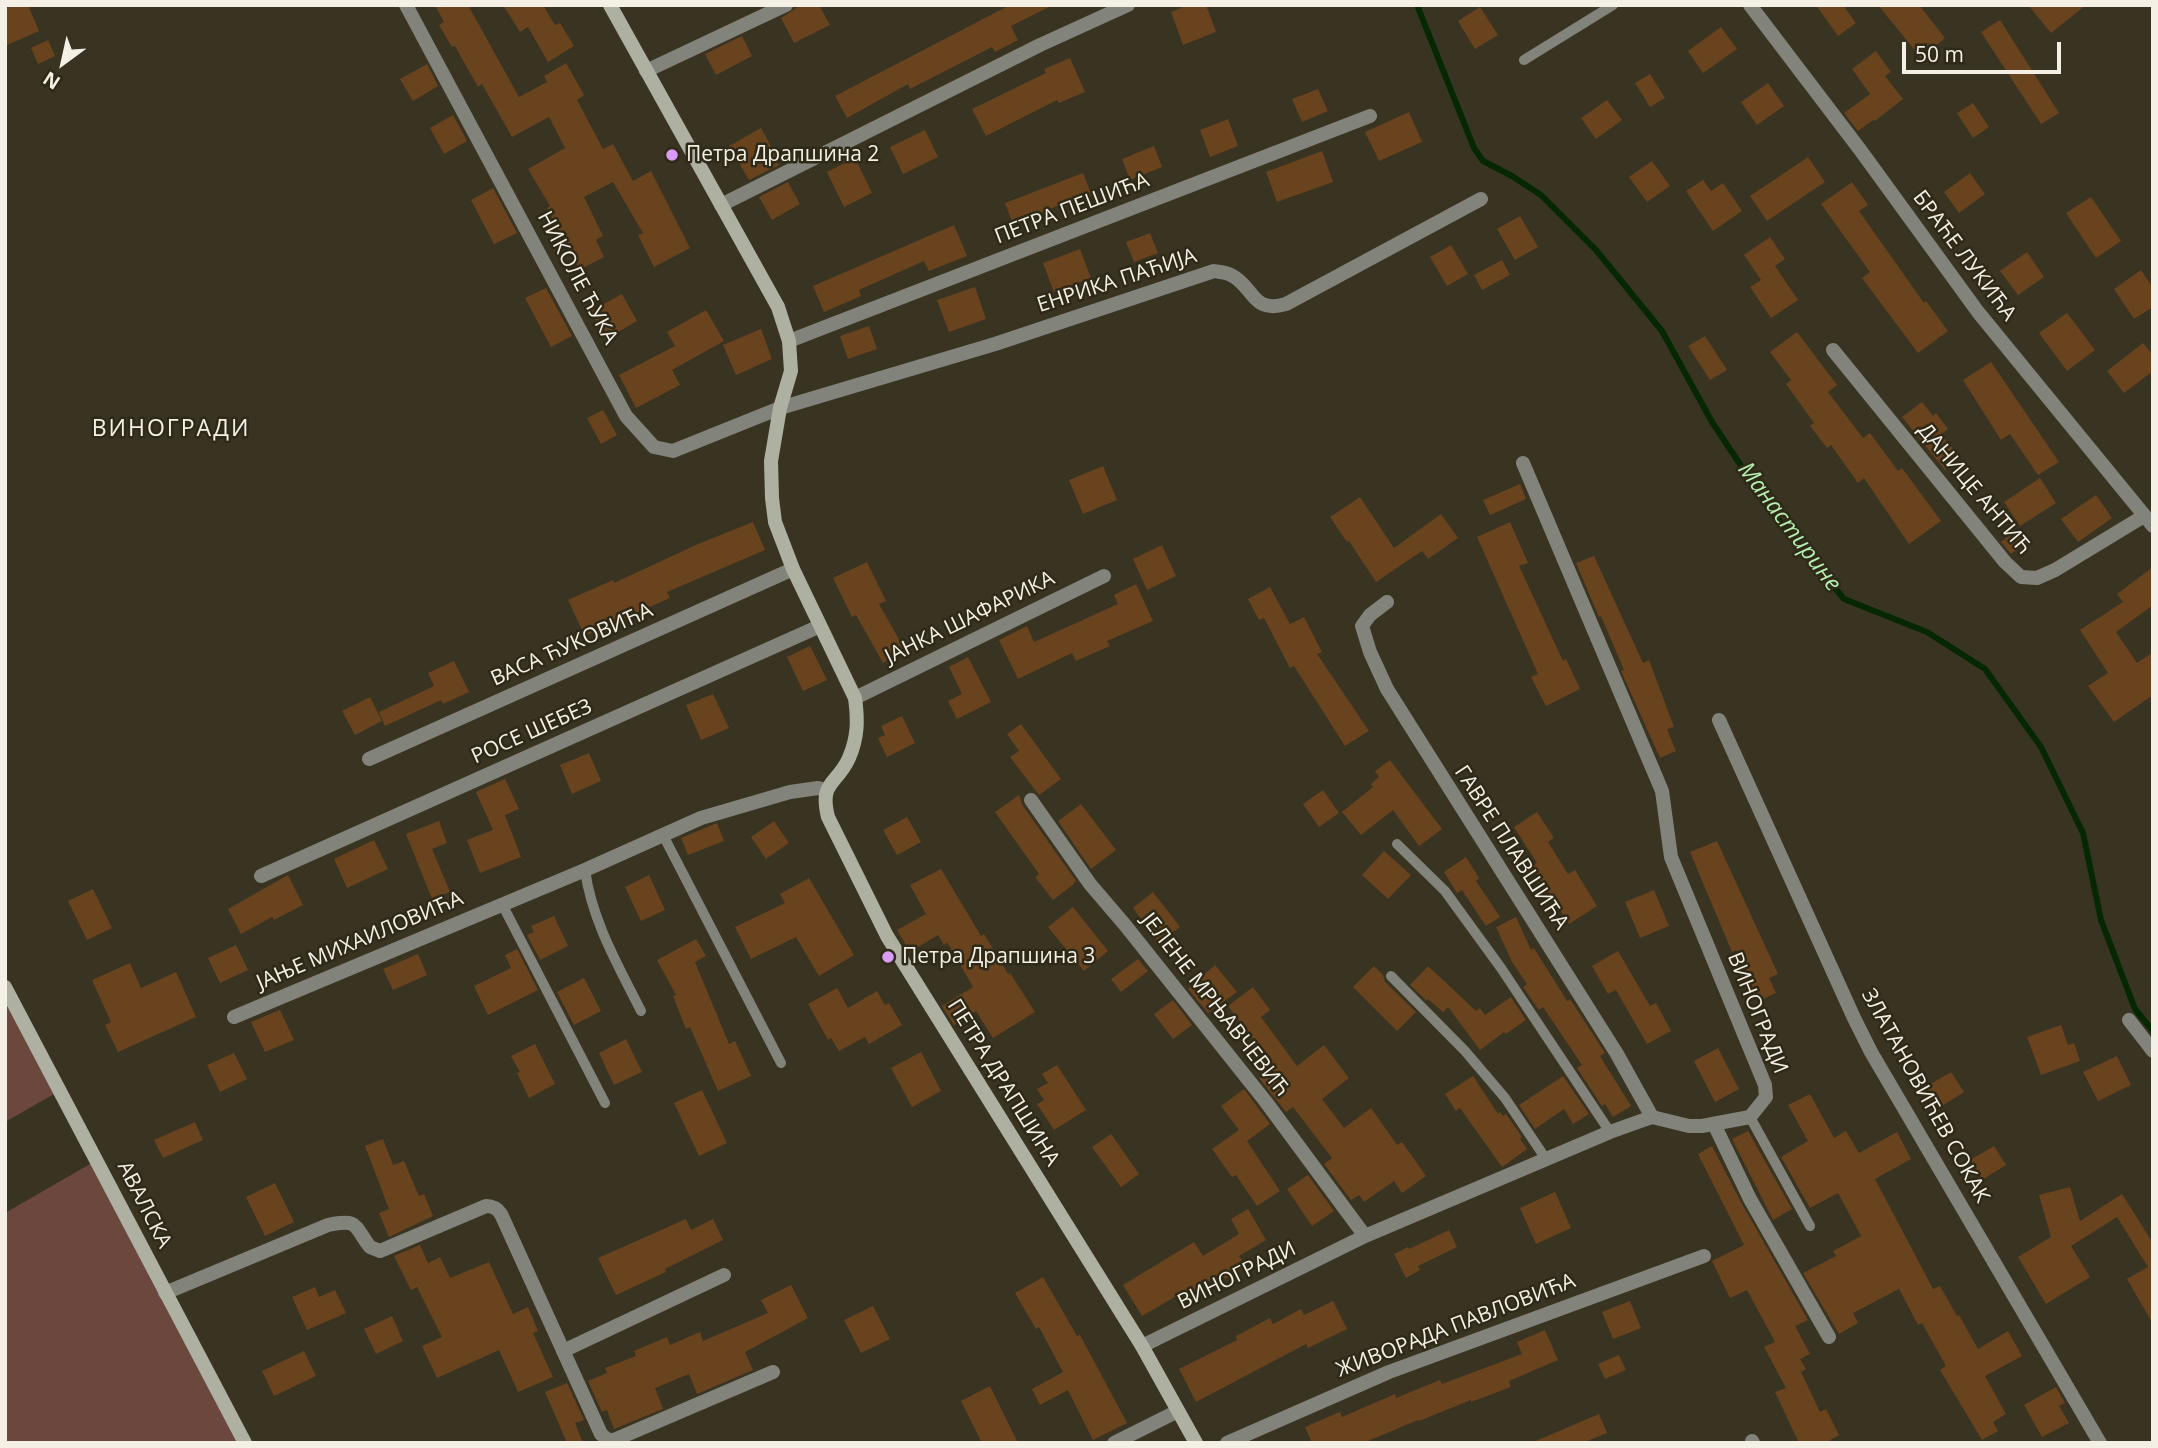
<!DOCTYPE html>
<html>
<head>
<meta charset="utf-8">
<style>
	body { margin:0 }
	#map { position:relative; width:2158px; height:1448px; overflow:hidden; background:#393322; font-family:"Open Sans",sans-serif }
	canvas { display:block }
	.frame { position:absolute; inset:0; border:7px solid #f4f0e5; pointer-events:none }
	.north { position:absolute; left:28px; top:28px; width:70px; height:70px; -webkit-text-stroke:5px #2f2918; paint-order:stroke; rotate:213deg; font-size:19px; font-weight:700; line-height:28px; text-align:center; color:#f4f0e5 }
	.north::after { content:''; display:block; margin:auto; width:24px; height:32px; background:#f4f0e5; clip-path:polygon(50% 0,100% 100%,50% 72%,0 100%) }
	.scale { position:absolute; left:1902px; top:42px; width:159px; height:32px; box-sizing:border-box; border:4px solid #f4f0e5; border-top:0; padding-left:9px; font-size:21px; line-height:24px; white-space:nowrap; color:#f4f0e5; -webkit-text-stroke:5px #2f2918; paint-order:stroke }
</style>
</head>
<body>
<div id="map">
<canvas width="2158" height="1448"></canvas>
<div class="frame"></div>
<div class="north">N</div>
<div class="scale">50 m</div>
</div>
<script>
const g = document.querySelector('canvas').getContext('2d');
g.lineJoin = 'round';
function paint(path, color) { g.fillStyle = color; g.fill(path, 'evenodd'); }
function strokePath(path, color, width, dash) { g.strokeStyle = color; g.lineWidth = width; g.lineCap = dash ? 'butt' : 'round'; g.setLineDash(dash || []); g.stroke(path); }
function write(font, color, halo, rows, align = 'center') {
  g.font = font + ' "Open Sans",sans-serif'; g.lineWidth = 5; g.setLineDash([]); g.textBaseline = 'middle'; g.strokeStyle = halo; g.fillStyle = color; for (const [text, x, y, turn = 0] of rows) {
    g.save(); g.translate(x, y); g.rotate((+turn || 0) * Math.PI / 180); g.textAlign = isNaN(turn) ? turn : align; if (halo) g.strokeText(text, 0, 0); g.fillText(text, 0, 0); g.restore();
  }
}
paint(new Path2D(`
	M5,987l56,103 -56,32z
	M97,1160l148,283h-240v-230z`), '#6b473e');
strokePath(new Path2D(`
	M1417,5l57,143 9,13 29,15 29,19 55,55 66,81 50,91 57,86 75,91 83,33 58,37 56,78 42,86 18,87 34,89 18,22`), '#052803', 6);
paint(new Path2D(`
	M13,5h15l11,26 -34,15v-37z
	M435,5h33l51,92 28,-15 -3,-6 22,-13 18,32 -7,5 26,49 10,-5 20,37 18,-10 39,77 -36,19 -16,-32 5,-2 -30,-51 -29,15 19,39 -7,4 8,17 -25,13 -32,-62 3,-2 -22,-37 37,-21 -16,-31 -37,20 -30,-53 -4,3 -23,-41 -3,1 -13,-22 5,-3z
	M503,5h40l12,20 5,-2 14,23 -26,16 -20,-35 -8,5z
	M801,5h18l11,20 -36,18 -13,-25z
	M1010,5h43l-42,21 7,14 -23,12 -3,-5 -82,42 -2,-5 -61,34 -12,-22z
	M1188,5h18l10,27 -33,13 -12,-33z
	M1816,5h27l13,18 -18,13z
	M1878,5h41l26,33 -24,20z
	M2028,5h58l-35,28z
	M1480,7l18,28 -23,14 -17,-28z
	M2000,20l59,93 -18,11 -60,-92z
	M1721,27l16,22 -34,24 -15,-22z
	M742,36l10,20 -36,19 -11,-21z
	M48,40l7,16 -17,8 -7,-16z
	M1876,51l15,21 -6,4 18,23 -28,22 -2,-1 -15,11 -14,-18 26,-19 -18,-25z
	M1070,58l15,34 -26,11 -2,-3 -71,36 -14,-27 74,-36 -2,-4z
	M427,64l11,22 -25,15 -13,-22z
	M1650,74l15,24 -15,9 -15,-24z
	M1768,83l16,23 -27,19 -16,-23z
	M1318,89l10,22 -26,11 -10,-23z
	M1607,100l15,20 -26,19 -15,-21z
	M1973,103l16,24 -16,11 -16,-25z
	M1409,112l13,30 -43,19 -14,-29z
	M453,115l14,26 -23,13 -14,-26z
	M1228,119l10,27 -28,11 -10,-27z
	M761,128l15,27 -2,2 5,8 -30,15 -20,-34z
	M925,130l13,27 -35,17 -13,-27z
	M1154,146l8,21 -32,13 -8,-21z
	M1322,151l11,31 -56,20 -11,-30z
	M1808,157l17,25 -58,39 -17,-25z
	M855,158l17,35 -28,14 -17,-35z
	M1652,161l18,25 -23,16 -18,-25z
	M1083,173l9,23 -29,12 -1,-4 -49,20 -8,-21z
	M1970,173l15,21 -26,19 -15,-21z
	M1703,180l8,11 12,-8 19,28 -29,20 -27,-40z
	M788,182l12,22 -28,16 -13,-23z
	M1852,182l16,23 -9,6 65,92 2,-2 22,30 -30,22 -56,-75 8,-6 -49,-68z
	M493,188l24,45 -23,11 -23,-44z
	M2091,197l30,44 -25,17 -30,-45z
	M1520,216l18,31 -23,13 -18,-31z
	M954,225l13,31 -38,15 -5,-10 -65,29 2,6 -37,16 -11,-26z
	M1150,233l8,20 -24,9 -8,-20z
	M1770,237l15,22 -10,7 23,34 -27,18 -21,-31 11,-7 -17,-25z
	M1451,245l17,29 -21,12 -17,-29z
	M1080,249l11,29 -37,14 -11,-29z
	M2027,252l17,25 -26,18 -18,-24z
	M1502,260l8,15 -28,15 -8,-15z
	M2141,270l12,18v19l-19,12 -20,-30z
	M975,287l11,32 -37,13 -12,-32z
	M546,288l26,48 -21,11 -26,-49z
	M622,294l15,27 -31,18 -15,-28z
	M706,310l18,31 -52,29 8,15 -44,23 -17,-33 56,-29 -8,-14z
	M2067,313l28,37 -28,21 -28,-38z
	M869,326l8,23 -29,10 -8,-23z
	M761,329l11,30 -36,16 -13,-30z
	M1797,332l40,53 -9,7 35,46 7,-5 28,38 4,-3 39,53 -32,23 -45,-66 -6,5 -27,-38 -4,3 -17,-22 4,-3 -28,-39 5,-4 -21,-28z
	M1705,336l22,34 -17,10 -22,-34z
	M2143,343l10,12v16l-29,22 -17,-22z
	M1991,362l68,100 -21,13 -28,-41 -9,6 -38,-60z
	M1922,402l11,14 3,-3 12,16 -7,5 19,24 -15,12 -43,-53z
	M603,410l14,25 -16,9 -14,-26z
	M1103,466l14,34 -34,14 -14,-34z
	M2040,478l16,25 -36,23 -16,-24z
	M1520,484l6,15 -36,16 -7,-15z
	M2096,495l16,23 -34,24 -17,-23z
	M1360,497l34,51 47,-34 17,24 -30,21 -6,-8 -46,31 -27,-41 -2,1 -17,-25z
	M753,522l12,28 -98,42 3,6 -85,38 -17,-36 45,-20 1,3 84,-39z
	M1510,522l18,41 -9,3 44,95 3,-2 14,30 -34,17 -15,-29 7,-3 -61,-137z
	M2016,530l10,13 -15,11 -10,-12z
	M1162,545l14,31 -29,14 -14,-31z
	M1594,556l49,107 6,-3 25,67 -7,2 9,22 -16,7 -39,-87 3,-1 -23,-54 -2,1 -23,-54z
	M867,562l19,39 -7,3 26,46 -22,13 -27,-48 -4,2 -19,-39z
	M2153,567v38l-37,27 21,31 16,-11v43l-39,27 -26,-36 20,-13 -28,-43 43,-28 -6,-8z
	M1136,584l17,37 -46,20 3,5 -34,15 -4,-8 -54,26 -19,-39 28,-14 7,16 84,-38 -4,-9z
	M1270,587l20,37 14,-7 18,35 -5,2 52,77 -24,15 -51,-80 -4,2 -26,-50 -5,2 -11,-21z
	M810,646l17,34 -24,11 -16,-34z
	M968,657l23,45 -34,17 -9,-18 14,-7 -13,-27z
	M454,661l15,31 -26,12 -2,-4 -56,26 -6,-14 55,-26 -6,-13z
	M713,694l16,34 -28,12 -15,-35z
	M370,697l12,24 -27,14 -13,-24z
	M902,716l13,27 -28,14 -9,-19 7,-3 -4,-9z
	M1021,724l40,55 -22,16 -29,-38 9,-6 -12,-17z
	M589,753l12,28 -29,13 -12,-29z
	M1390,760l52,69 -23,17 -26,-36 -32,25 -19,-23 31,-25 -2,-3 8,-7 -4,-6z
	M505,779l14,30 -14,6 16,42 -41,16 -13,-33 26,-10 -17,-38z
	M1323,790l16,23 -20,14 -16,-23z
	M1019,795l4,11 53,75 -3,2 1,1 -21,16 -18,-23 4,-3 -44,-62z
	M1081,804l35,46 -25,19 -33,-48z
	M1537,812l17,26 -6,4 20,32 7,-4 22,36 -28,18 -37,-58 5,-3 -23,-36z
	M907,817l14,25 -24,13 -14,-25z
	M439,821l8,22 -15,6 18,43 -18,7 -26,-65z
	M774,821l15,22 -23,16 -15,-22z
	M717,823l7,18 -36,14 -7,-17z
	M374,840l14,29 -41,19 -13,-29z
	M1717,841l61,133 -9,4 7,15 -17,8 -23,-51 -4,2 -42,-100z
	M1384,851l27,24 -23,24 -26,-24z
	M1466,857l13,21 -3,3 24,36 -14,9 -24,-36 -5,3 -13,-21z
	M941,869l40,67 3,-2 24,40 2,-1 25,39 -42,26 -17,-27 -22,14 -12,-19 31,-19 -26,-45 -3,3 -6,-10 -28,17 -13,-22 29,-16 -16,-29z
	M288,875l15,30 -29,15 -2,-3 -31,17 -13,-25z
	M649,875l16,35 -24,11 -16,-34z
	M809,878l45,77 -35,21 -23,-39 -45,22 -16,-32 50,-24 -5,-9z
	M93,889l19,39 -25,12 -19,-39z
	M1654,890l15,36 -29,12 -15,-36z
	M1153,892l27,35 -21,16 -26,-35z
	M1073,907l35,44 -24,20 -36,-44z
	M554,916l14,30 -28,14 -13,-25 7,-3 -3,-6z
	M1516,917l15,33 3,-2 33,53 3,-2 35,54 -5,3 31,50 -18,11 -8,-13 -3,2 -25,-38 5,-3 -39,-58 -4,3 -16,-23 4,-3 -15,-22 -16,-35z
	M696,939l10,17 -11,6 34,82 6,-3 16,35 -33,15 -28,-64 -4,2 -13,-33 3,-1 -19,-35z
	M236,945l12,25 -28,13 -12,-25z
	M517,949l21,41 -50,25 -14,-29 37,-18 -6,-13z
	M1618,951l32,55 6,-3 15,28 -24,13 -31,-54 -8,4 -16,-28z
	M418,954l9,21 -34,15 -10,-21z
	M1138,959l10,12 -27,21 -10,-13z
	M130,963l11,25 35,-16 20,45 -78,35 -13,-27 6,-3 -19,-42z
	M1215,965l22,27 -29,21 -20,-24z
	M1374,966l9,9 2,7 31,30 -19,19 -44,-44z
	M1428,966l48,45 4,-3 5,7 26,-18 15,23 -20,14 -2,-2 -24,18 -32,-43 -5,5 -15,-13 -1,2 -17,-16z
	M584,978l17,33 -27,14 -17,-33z
	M1253,987l17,23 -9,7 36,49 27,-21 25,33 -27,21 22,29 27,-20 26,37 5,-3 24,34 -24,17 -8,-12 -30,21 -5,-7 -8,5 -27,-36 8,-6 -39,-51 -7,5 -27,-34 7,-5 -15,-20 9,-6 -32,-41z
	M837,988l11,20 29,-17 8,14 4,-2 13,22 -33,19 -4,-7 -26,14 -8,-13 -3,2 -20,-36z
	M1173,1000l19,25 -19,14 -19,-25z
	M280,1010l14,30 -29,12 -14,-30z
	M2061,1025l7,20 6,-2 6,18 -39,14 -14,-38z
	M626,1039l16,33 -28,13 -15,-32z
	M535,1044l20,40 -26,14 -12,-25 3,-1 -9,-16z
	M1718,1048l21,41 -24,13 -21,-41z
	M921,1052l20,39 -29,16 -21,-39z
	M234,1053l13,26 -27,13 -13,-27z
	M2117,1056l14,29 -33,16 -15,-29z
	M1057,1065l29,45 -32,20 -17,-26 7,-4 -7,-11 11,-6 -6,-9z
	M1951,1072l13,20 -27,17 -13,-21z
	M1473,1076l25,38 2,-2 3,4 3,-2 16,23 -2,2 7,10 -25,18 -42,-59 -4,3 -11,-17z
	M1563,1076l26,38 -16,10 -9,-15 -29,20 -16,-24z
	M1244,1089l26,35 -23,17 -2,-3 35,53 -23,15 -21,-31 -4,2 -20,-28 27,-19 -18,-24z
	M702,1090l25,53 -28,13 -25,-53z
	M1810,1094l24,44 12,-7 13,22 38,-21 14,27 -36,20 58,110 7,-3 17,30 2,-1 19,34 30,-18 14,25 -37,20 21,38 -13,8 5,9 -16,9 -42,-70 6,-4 -24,-43 -4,2 -19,-36 -46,24 5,10 -19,11 -36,-61 33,-17 -3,-5 28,-15 -23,-43 -28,15 -29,-51 27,-16 -20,-36z
	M195,1122l8,18 -40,18 -9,-18z
	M1748,1131l44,78 -19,11 -41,-81z
	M1111,1134l28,40 -18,13 -29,-40z
	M383,1139l10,26 11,-4 15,35 5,-2 9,22 -44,21 -10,-24 10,-4 -24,-63z
	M1712,1146l30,58 66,116 -13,6 15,28 -10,5 6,10 -5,3 19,40 6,-3 13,26 -14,8h-26l-24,-51 11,-4 -22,-41 11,-5 -28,-52 -17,8 -18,-37 32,-16 -46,-91z
	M1994,1146l12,19 -24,15 -12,-20z
	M1308,1175l26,36 -22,15 -25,-37z
	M275,1183l19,39 -29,14 -19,-39z
	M2070,1187l10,34 42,-27 31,49v81l-26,-45 21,-12 -31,-50 -46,29 19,31 -44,27 -28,-47 33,-20 -12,-42z
	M1555,1192l16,36 -35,16 -16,-36z
	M1248,1209l18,31 -27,16 7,10 -21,13 -4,-6 -38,25 -3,-4 -38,22 -19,-31 71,-43 9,14 36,-22 -8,-15z
	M686,1219l5,11 22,-11 10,21 -58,29 1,3 -50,23 -18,-37z
	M1449,1230l8,17 -39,19 2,4 -14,8 -12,-24 14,-7 1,2z
	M420,1245l8,18 12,-6 10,21 39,-16 24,52 15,-7 10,24 -5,2 20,44 -35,15 -19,-42 -62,28 -15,-32 20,-9 -25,-50 -6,3 -17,-34z
	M1043,1277l34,59 3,-1 47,88 -34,17 -25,-50 -28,15 -8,-16 31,-17 -24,-45 -3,2 -21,-36z
	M791,1285l17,33 -63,34 8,18 -56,24 -8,-20 -34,14 8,21 -49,20 -7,-19 -5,2 -14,-31 19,-8 -2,-5 31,-12 -2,-5 33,-14 3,8 30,-13 3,9 65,-28 -7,-13z
	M315,1287l4,10 16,-7 11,23 -39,17 -15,-33z
	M1333,1301l14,28 -39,19 -2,-4 -110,58 -17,-33 58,-29 -1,-4 34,-18 3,6 28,-15 3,6z
	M1630,1301l11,27 -28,11 -11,-27z
	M873,1306l17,33 -29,14 -17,-33z
	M392,1316l11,25 -27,13 -12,-25z
	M1545,1330l13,30 -49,21 2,6 -40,15v-2l-52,21 -1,-1 -55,23h-51l-7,-16 35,-15 2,5 53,-23 1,4 44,-18 2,4 80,-30 -5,-12z
	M304,1351l12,25 -42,20 -12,-25z
	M1619,1355l7,15 -21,9 -7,-15z
	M567,1383l17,37 -9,3 8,20h-16l-22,-51z
	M990,1386l28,57h-36l-21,-42z
	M2056,1387l9,16 -6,3 10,17 -27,14 -18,-32z
	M1599,1414l8,19 -25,10h-51z`), '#69431e');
strokePath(new Path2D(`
	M1524,60l89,-55
	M663,835l118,228
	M1397,844l48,47 56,77 109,164
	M585,870c7,51 33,95 56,141
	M502,904l103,199
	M1391,976l74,75 40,47 41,61
	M1750,1117l60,109`), '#82837a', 10);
strokePath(new Path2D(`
	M406,5l220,411 28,31 19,4 107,-43 215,-64 219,-73c5,1 12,1 17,4 24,12 20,39 55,29l195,-105
	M1750,5l111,146 117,161 175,214
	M646,71l140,-66
	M721,205l319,-160 88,-40
	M789,341l581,-225
	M1833,350l172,212 16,15 16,1 18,-8 89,-54
	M1387,602l-17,13 -8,11 8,26 17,37 230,365 35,63
	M855,698l249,-122
	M1719,720l135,298 17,34 229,391
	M369,759l424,-190
	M1031,800l59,84 35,41 141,177 99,134
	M261,876l559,-250
	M234,1017l351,-147 116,-52 89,-26 28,-4 8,2
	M2129,1020l24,31
	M1714,1124l36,75 79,138
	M165,1293l163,-68c32,-7 26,2 42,22l10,4 106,-45c7,0 11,2 15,8l100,220 7,6h6l159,-68
	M1142,1346l223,-110 245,-104 42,-15 37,9h13l48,-9 16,-20 -1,-12 -94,-228 -9,-66 -139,-328
	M563,1351l161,-76
	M1752,1441l1,2
	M1114,1443l64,-32
	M1227,1443l162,-71 315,-116`), '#82837a', 14);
strokePath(new Path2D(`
	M610,5l168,302 11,34 2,30 -11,37 -9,53 1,37 3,24 18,47 62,129c3,22 3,39 -6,60 -12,27 -30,23 -21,59l59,119 255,410 54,97
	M5,987l240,456`), '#aeb0a2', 14);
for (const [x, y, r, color] of [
	[672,155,7,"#da9af6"],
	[888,957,7,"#da9af6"]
]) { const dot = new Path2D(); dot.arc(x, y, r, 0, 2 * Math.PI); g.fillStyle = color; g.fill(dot); strokePath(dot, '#2f2918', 2.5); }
write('21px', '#f4f0e5', '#2f2918', [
	["Петра Драпшина 2",686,155],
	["Петра Драпшина 3",902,957]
], 'left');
write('21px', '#f4f0e5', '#2f2918', [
	["ПЕТРА ПЕШИЋА",1072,209,-21],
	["БРАЋЕ ЛУКИЋА",1964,256,53],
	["НИКОЛЕ ЋУКА",577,278,62],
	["ЕНРИКА ПАЋИЈА",1117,281,-18],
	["ДАНИЦЕ АНТИЋ",1974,489,50],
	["ЈАНКА ШАФАРИКА",970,618,-26],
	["ВАСА ЋУКОВИЋА",572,645,-24],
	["РОСЕ ШЕБЕЗ",532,732,-24],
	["ГАВРЕ ПЛАВШИЋА",1511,848,57],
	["ЈАЊЕ МИХАИЛОВИЋА",360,941,-23],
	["ЈЕЛЕНЕ МРЊАВЧЕВИЋ",1215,1005,52],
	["ВИНОГРАДИ",1757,1013,68],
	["ПЕТРА ДРАПШИНА",1003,1083,58],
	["ЗЛАТАНОВИЋЕВ СОКАК",1925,1096,61],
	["АВАЛСКА",144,1205,63],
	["ВИНОГРАДИ",1237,1276,-26],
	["ЖИВОРАДА ПАВЛОВИЋА",1456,1326,-21]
]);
g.letterSpacing = '2px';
write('23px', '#f4f0e5', '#2f2918', [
	["ВИНОГРАДИ",171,429]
]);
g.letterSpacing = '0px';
write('italic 23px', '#b5efaf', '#2f2918', [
	["Манастирине",1789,527,53]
]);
</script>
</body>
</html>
